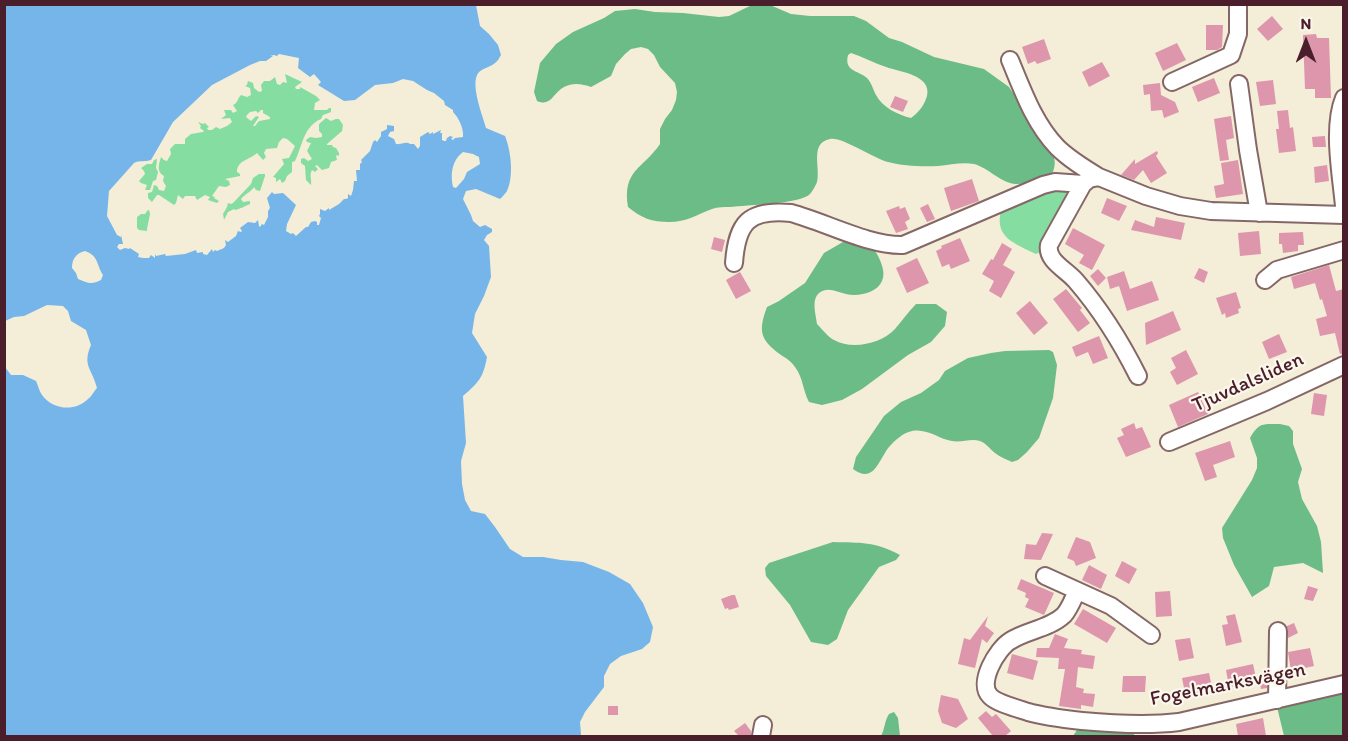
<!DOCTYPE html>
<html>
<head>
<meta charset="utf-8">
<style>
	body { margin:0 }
	#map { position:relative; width:1348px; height:741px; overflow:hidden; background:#f4edd7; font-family:Itim,sans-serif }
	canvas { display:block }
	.frame { position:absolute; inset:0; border:6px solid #4a1f2b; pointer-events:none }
	.north { position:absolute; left:1276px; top:12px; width:60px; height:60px; -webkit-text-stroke:4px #fbf7ec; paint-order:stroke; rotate:0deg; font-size:16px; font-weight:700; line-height:24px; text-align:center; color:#4a1f2b }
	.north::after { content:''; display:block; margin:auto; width:21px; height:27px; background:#4a1f2b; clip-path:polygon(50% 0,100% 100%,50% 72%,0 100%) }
</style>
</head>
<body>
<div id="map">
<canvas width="1348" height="741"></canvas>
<div class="frame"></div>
<div class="north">N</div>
</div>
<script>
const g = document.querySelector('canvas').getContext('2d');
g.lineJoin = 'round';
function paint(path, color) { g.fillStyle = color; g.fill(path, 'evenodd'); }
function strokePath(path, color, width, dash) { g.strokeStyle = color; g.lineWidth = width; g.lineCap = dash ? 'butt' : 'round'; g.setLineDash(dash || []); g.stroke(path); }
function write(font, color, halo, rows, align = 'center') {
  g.font = font + ' Itim,sans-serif'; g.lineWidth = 4.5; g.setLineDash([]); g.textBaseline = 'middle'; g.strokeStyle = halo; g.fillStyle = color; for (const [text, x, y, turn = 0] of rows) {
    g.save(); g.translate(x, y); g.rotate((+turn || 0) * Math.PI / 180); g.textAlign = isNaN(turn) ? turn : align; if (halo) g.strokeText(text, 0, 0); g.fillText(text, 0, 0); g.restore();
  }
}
paint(new Path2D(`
	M285,74l17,8 -7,5 1,2h4v-2l16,9 4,4 -5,3 -1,7h13l2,-2h2v4l-8,3 -2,4c-18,8 -18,26 -26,42l-3,1v10l-5,4 -2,5 -3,2 -2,-4 -4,3v-4l-3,-1 11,-13 -2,-5 7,-1 6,-12 -8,-7 -4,-1 -4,4 -2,6 -11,1 -2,4 2,4 -3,3 -6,-7c-7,7 -20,7 -20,19l3,2v2l-15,3 4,2 1,4 -4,2 -7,-1 -7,10 3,1 -1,1 5,3 -2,2 -9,-3 2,-3 -5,-2 -8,5 -2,-4h-10l-2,3 -5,-4 -2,8 -2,2 -15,-10h-2l-5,7 -4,-4v-5l4,-1 2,-7 3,1 2,4 5,1 2,-5 -3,-5 1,-5c-8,-4 -5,-12 -3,-19l3,3 3,1 4,-7 -1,-5 5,-5h10v-5l6,-5 12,-2 1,-1 -4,-3 1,-2 -3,-4 5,2 2,-1 4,4 -2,1 1,2h4l4,-3 4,2 7,-3 5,-4 -2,-4 -9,1 5,-4 -2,-5h7l2,3 4,-2 -4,-6c5,-2 4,-6 8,-10l6,2 4,-2 -1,-7 -5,-2 2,-1 1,-4 5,2 1,5 5,4 3,-1 -1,-6 3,-4h6l5,-4 2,7 3,1 3,-3 4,1zM261,110h2v3l7,4v2l-11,2 -4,5h-2l6,-9 -3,-1 -5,5 -5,-4 1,-2 3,-3 6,-1 2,2z
	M326,118l5,3 5,-2h3l4,6 -1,6 -15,13v1h5l1,2 3,1 3,5v3l-2,-1 -1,1 1,4 -6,2 -2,6 -7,2 -5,-5 -2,1 3,3 -3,3 -3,-2c-3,5 0,9 -1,15l-5,-5 -1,-14 -4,-3v-4l3,-1 4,3 4,-2 -5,-8 4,-8 -4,-1 -1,-2 4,-3 6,1 6,-1v-3l-3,-3v-7z
	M157,159l-1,9 2,4 -2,8 -3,1 -3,9h-5l2,-5 -6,-2 -2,-2 6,-7 -1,-3 -3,-3 6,-4h5l2,-4z
	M259,174h6v2l-5,15 -4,-1 -2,-3c-3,5 -9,7 -13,12l2,3 7,-1v3c-2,1 -13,6 -15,6l-1,-1 -6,3 -4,8 -1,-6 4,-7 1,-4 3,1 2,-1 18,-19 2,-6z
	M1051,190h26l-35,61 -6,3c-20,-10 -42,-16 -35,-43z
	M148,210h1l1,4 -3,15v2l-8,-1 -2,-2v-11l4,-3h4z`), '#86dda1');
paint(new Path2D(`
	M752,5h18l21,9 19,2h44l12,5 23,17 13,4 32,15 50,12 25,18 42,62c4,9 5,14 2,23 -11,7 -25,13 -38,12 -16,-2 -26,-16 -41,-20 -12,-2 -24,1 -36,2 -16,1 -35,0 -50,-4 -15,-4 -47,-26 -58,-23 -21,4 -9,29 -13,43 -1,3 -5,10 -7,12 -9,10 -64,11 -80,13 -6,0 -12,0 -18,2 -16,6 -25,13 -43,13 -17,0 -28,-4 -41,-15 -6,-37 15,-38 32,-63v-15l5,-10 7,-9 4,-10 1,-8 -2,-9 -15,-16 -6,-12 -6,-6 -7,-2 -10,2 -6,5 -9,10 -5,12 -20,11c-8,-3 -18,-5 -27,0 -11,6 -13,20 -27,14l-3,-9 6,-29 16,-19 17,-12 31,-14 11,-7 20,-2 20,3 28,1 36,4 10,-1zM851,53c12,4 23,10 35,14 14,5 46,8 41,29 -3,10 -8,16 -16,22 -13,-3 -29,-11 -35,-23 -3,-6 -5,-13 -9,-17 -10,-8 -23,-7 -19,-23z
	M859,241c8,3 13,6 18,13 4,8 9,18 5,27 -5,12 -24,16 -36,13 -9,-2 -18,-8 -27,-1 -8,7 -3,22 -2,31 5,5 11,13 17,16 18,10 47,4 61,-11 7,-8 13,-17 21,-25h20l11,8 -2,14 -14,16 -23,13 -46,34 -20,11 -20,5 -13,-3c-6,-11 -6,-25 -14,-35 -3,-5 -9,-9 -14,-12 -21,-15 -23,-24 -14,-48l12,-6 26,-18 19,-30 19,-11z
	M1049,350l4,2 4,13 -4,33 -14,40 -12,14 -9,8 -6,2c-6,-3 -12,-5 -17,-9 -4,-3 -9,-10 -15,-12 -9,-3 -19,2 -28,0 -13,-2 -25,-13 -40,-10 -9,2 -17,9 -23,16 -10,12 -15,38 -36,22l3,-12 28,-41 17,-14 20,-9 18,-13 6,-9 23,-13 23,-5 14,-2z
	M1280,424l9,2 4,5v13l9,25 -4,13 4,17 15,27 4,16 2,31 -20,-10 -29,4 -5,19 -17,11 -18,-32 -11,-27 -1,-10 30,-48 5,-12v-10l-7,-20c9,-16 13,-14 30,-14z
	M833,542c28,1 41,-1 67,13l-4,5 -17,7 -31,43 -11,29 -9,6 -17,-3 -21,-37 -24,-29 -1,-8 4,-5z
	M1343,692v44h-59l-7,-29 28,-5z
	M894,712l4,6 2,18h-19c4,-7 3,-14 8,-22z
	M1083,727l48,3 3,3v3h-61l4,-6z`), '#6cbc87');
paint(new Path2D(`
	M5,4l471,1 4,21 9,8 9,11 3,10c-2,3 -3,6 -6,8 -4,4 -12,5 -16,9 -10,11 4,44 7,56l19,8c6,15 9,40 2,55 -2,3 -4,5 -7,8l-24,-10 -10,2 -3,8 8,16 2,6 7,6 5,-2 7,4v3l-5,3 -3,5 5,6 2,31 -7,19 -9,18 -3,19 15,24c-4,21 -8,25 -24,39l3,47 -5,18 1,23 3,16 6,11 14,3 10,13 15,22 13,8h20l18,3 22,2 26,10 21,12 13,19 10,24 -3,15 -8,7 -21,7 -11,8 -6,12v11l-19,25 -5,10 1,13 1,1h-577v-369l6,8h12l13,6c2,4 3,10 6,14 11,15 33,17 46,4 4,-3 6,-8 9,-11 -5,-20 -15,-22 -6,-43l-5,-15 -15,-9 -3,-10 -5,-5 -16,-1 -23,11 -10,1 -9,4zM279,54l20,4 -1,10 12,9 4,-3 7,8 -3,3 26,16 11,-1 20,-15 18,-2 10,-4 10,2 14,9 7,3 10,8 1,4 8,5v2c6,6 11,17 10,25l-8,1 -2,2 -2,-1 2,-2 -3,-1 -3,2 -1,3h-2l-2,-1v-7h-2l1,-3 -8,4v-2l-3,2 -2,-2 -8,5v9l-2,3 -4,-5h-4c-5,-3 -8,1 -14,0l-2,-5 -6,-3 2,-4 4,-1v-5l-7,-1v4l-6,3v4l-4,6 -2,-2 -2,2 -3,9 -9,9 1,2 -2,2v6h-4l1,11h-3l-1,9 -2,6 -3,-2v4l-2,1h-2l-5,5 -10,6v-2l-4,3 -5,-2v5l-1,2 2,2 -2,7h-2v-3l-2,-1 -4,1 -3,5h-2l-10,9 -3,-3 -2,1 -5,-3 1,-7 9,-19 -13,-12 -9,1 -2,-2 -5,6 3,10 -2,3v6l-4,8 -2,-1 -2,3 -1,-1 -1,-6 -3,3 -7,-1 -8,6 2,3 -1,1 -3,-1 -2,5 -8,6 -3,-2 1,5 -2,3 -7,3 -2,-1 -2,2 -1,-3 -5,6 -4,-1v-2l-6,1 -1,-3 -11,4 -19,2 -1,-2 -9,2 -1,-2v4l-4,-3 -2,3h-6l-5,-1 1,-3 -9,-6 -1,1 -4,-1 -5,2 -3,-3 2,-3h4l-2,-9v2l-4,-2 -10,-19 2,-25 25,-28c6,-3 11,-1 17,-3l22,-38 39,-37 38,-20 10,-4h6l7,-5h-3l4,-1 3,1zM463,152l10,2 6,3 1,7 -13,8 -3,7 -8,9 -3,-1c-3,-13 -1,-27 10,-35zM85,251c14,5 11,13 18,24l-2,5c-9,5 -14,3 -23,-1l-2,-6 -4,-5c0,-9 4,-15 13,-17z`), '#75b5e9');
paint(new Path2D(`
	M1272,16l11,13 -15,12 -11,-12z
	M1206,25h17l-1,22 -5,3h-11z
	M1316,34l1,4h12l2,60h-16v-9h-10l-2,-54z
	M1044,39l7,20 -14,5 -2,-3 -7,3 -6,-17z
	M1177,43l9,17 -23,11 -8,-18z
	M1102,62l8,14 -21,11 -7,-15z
	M1214,78l6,15 -22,9 -6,-15z
	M1273,80l3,24 -16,2 -4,-24z
	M1160,83l1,12 14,7 4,10 -15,6 -2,-8 -11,1 -1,-17 -6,1 -1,-10z
	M895,96l13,5 -5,11 -13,-5z
	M1288,110l2,18 3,-1 3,24 -17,2 -3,-24h3l-2,-18z
	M1231,116l3,22 -8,2 3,20 -9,1 -6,-42z
	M1325,136l1,11h-13l-1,-10z
	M1157,151l1,2 -2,3 11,17 -16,10 -8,-13 -9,10 -13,-5 14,-16v5z
	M1238,160l5,34 -27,4 -2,-12 10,-2 -3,-21z
	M1327,165l2,16 -14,2 -1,-16z
	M972,179l7,22 -28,10 -7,-23z
	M1107,198l20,8 -8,15 -18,-8z
	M928,204l7,15 -8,3 -7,-14z
	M899,206l1,3 5,-2 5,12 -5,3 3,7 -12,4 -10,-22z
	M1156,217l29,6 -4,17 -50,-10 4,-10 19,7z
	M1073,228l32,17 -13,25 -13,-7 5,-8 -19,-11z
	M1259,231l2,23 -21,2 -2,-23z
	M1303,232l1,13h-6v6l-15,2 -1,-9h-3v-11z
	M714,237l11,3 -3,12 -11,-3z
	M960,238l10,23 -19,8 -2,-5 -7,3 -6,-16 6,-3 -1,-2z
	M1002,243l10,6 -9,16 12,7 -14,26 -12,-7 5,-10 -12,-7 9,-15 2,1z
	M917,258l12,25 -22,10 -11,-25z
	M1329,265l7,26 8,-2v65h-4l-5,-21 -15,3 -4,-17 11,-3 -5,-17 -2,1 -5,-17 -21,6 -3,-12z
	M1199,268l9,4 -4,11 -10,-5z
	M1098,269l8,9 -8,8 -8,-10z
	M1124,271l6,18 22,-8 7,19 -32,11 -8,-25 -9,3 -3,-12z
	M740,272l11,19 -15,8 -10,-19z
	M1066,289l16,19 -2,2 10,13 -12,9 -25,-33z
	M1236,292l5,16 -3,1 1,4 -13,5 -1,-5 -3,2 -6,-17z
	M1030,301l18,22 -14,12 -18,-22z
	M1173,311l8,19 -35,15 -1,-22z
	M1279,334l8,18 -18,7 -7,-17z
	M1099,336l9,22 -15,6 -5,-12 -12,5 -4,-10z
	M1186,350l12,24 -21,11 -7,-13 6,-4 -5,-10z
	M1198,392l10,22 -30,13 -9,-22z
	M1314,393l13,2 -3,21 -13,-2z
	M1134,423l2,6 6,-2 9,20 -25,10 -9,-19 7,-3 -3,-6z
	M1230,441l5,16 -22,8 4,12 -12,4 -10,-28z
	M1042,533l11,1 -12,26 -17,-1 2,-15 10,1z
	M1076,537l14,5 6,16 -20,8 -2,-5 -7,-3z
	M1122,561l15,8 -8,15 -14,-8z
	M1089,565l18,10 -6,14 -19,-9z
	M1021,579l33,14 -10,22 -19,-8 4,-8 -4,-2 1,-4 -9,-4z
	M1308,586l10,3 -5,12 -9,-2z
	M1170,591l2,25 -16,1 -1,-25z
	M732,595h3l4,12 -10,3 -1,-2 -3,1 -4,-10z
	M1083,609l33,19 -9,15 -33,-19z
	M1235,614l7,28 -16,4 -4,-21 6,-1 -2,-8z
	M988,616l-3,10 9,7 -7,10 -5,-4 -7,29 -17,-4 6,-26 6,2z
	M1294,623l4,10 -10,5 -1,-12z
	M1055,634l13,5 -4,9 18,2 -1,4 14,2 -2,13 -15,-2 -2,20 8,2 -1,4 12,1 -2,13 -12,-2v4l-22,-3 6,-37h-7l1,-11 -23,-1 1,-9h12z
	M1190,638l4,20 -15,3 -4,-21z
	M1310,648l4,18 -23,5 -3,-19z
	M1012,654l26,7 -5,19 -26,-7z
	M1253,664l3,14 11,-2v12l-6,1 -1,-5 -11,-1 -20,4 -3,-17z
	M1209,673l4,19 -27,6 -4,-20z
	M1123,676h23l-1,16h-23z
	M941,695l17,4 10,20 -12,9 -14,-5 -4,-12z
	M608,706h10v9h-10z
	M986,711l6,6 4,-3 15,17 -6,5h-12l-15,-18z
	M1263,718l3,18h-28l-2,-12z
	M745,723l6,8v5h-12l-5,-5z`), '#dd96ac');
const minor = new Path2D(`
	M1010,60c13,31 24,63 47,87 12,12 27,21 42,30
	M1172,82l59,-27 7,-21v-30
	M1239,84l9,66 11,63
	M1344,98c-12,29 -3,76 0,108
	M734,263c3,-41 15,-54 57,-50 34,9 78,33 112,32l140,-60 12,-3 28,2
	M1265,280l12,-10 67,-20
	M1138,376c-17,-34 -37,-66 -62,-95 -9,-11 -30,-20 -27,-36l34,-61 6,-5 10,-2 47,19 34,10 31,5 133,4
	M1169,442l98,-41 77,-36
	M1045,576l66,30 40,29
	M1077,591c-4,8 -7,17 -13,24 -15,14 -37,15 -54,26 -13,8 -33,42 -20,55 6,7 29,13 38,16 18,5 36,7 54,9 33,3 65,5 97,1l165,-38
	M1277,700l1,-69
	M761,736l2,-11`);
strokePath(minor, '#866767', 20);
strokePath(minor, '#fff', 16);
write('21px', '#4a1f2b', '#fbf7ec', [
	["Tjuvdalsliden",1248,383,-24],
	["Fogelmarksvägen",1228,685,-11]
]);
</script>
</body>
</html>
